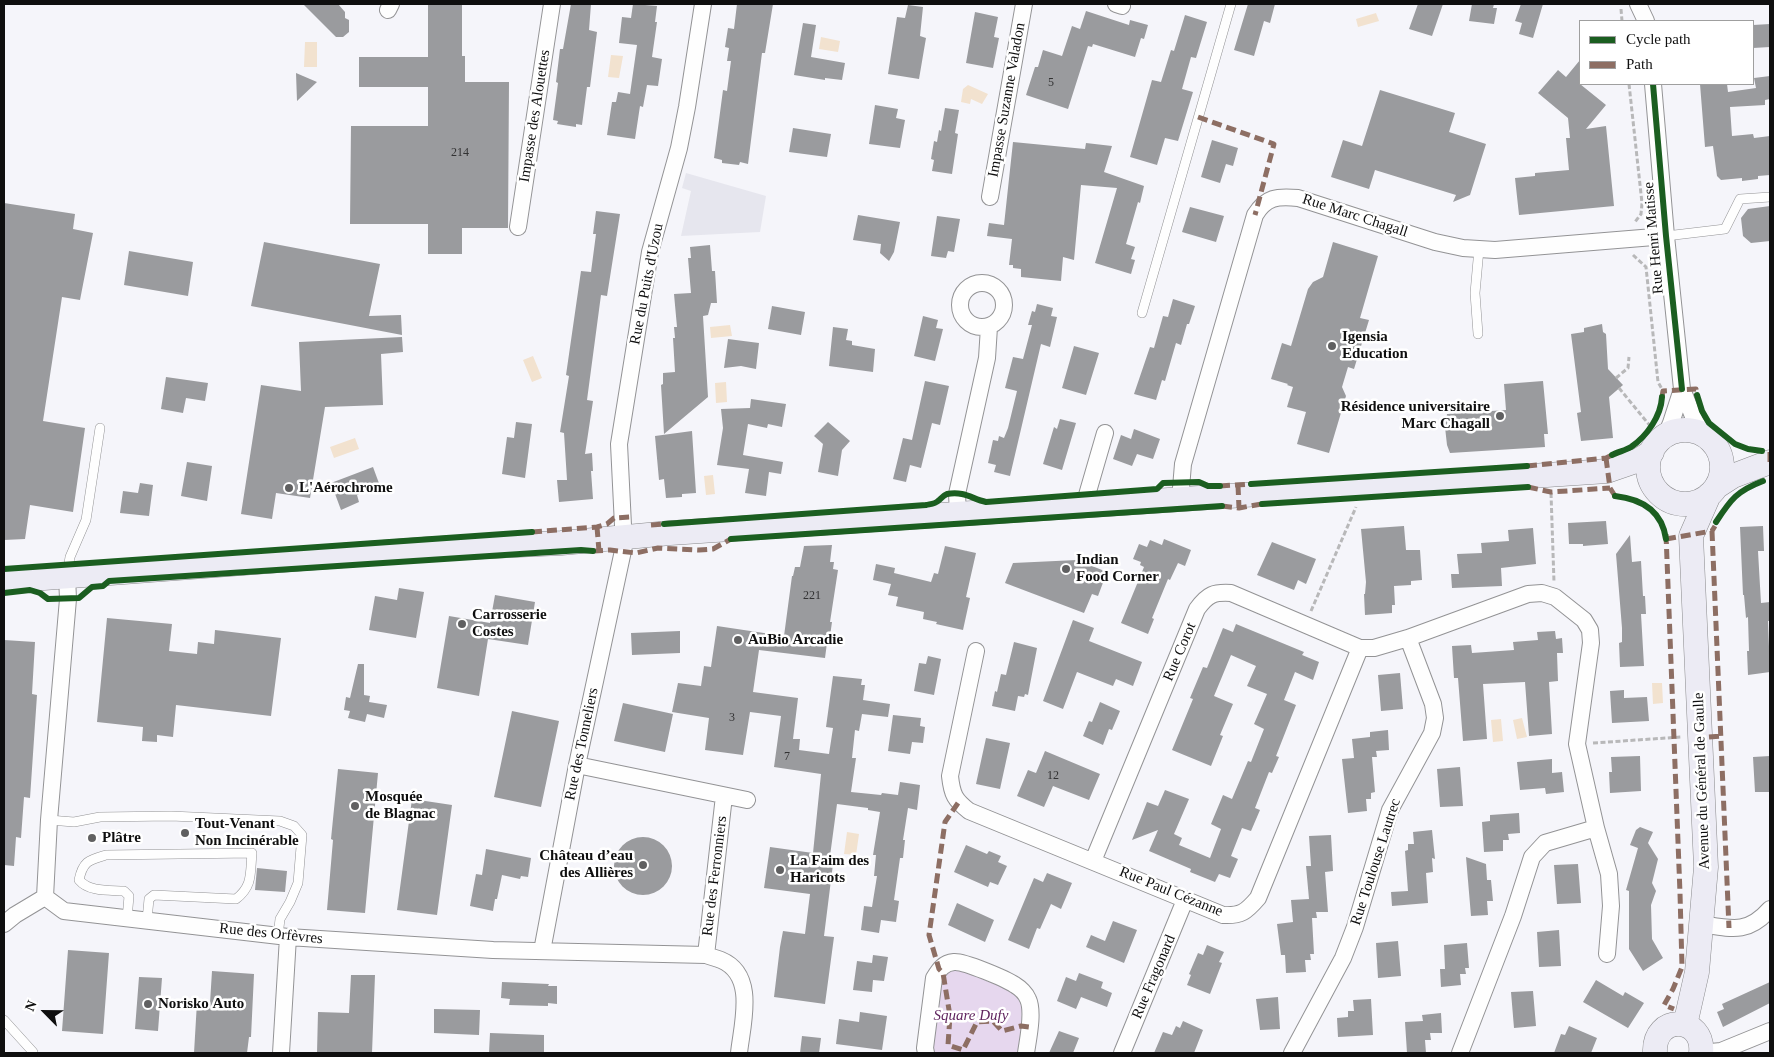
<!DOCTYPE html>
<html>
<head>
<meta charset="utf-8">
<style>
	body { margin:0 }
	#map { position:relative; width:1774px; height:1057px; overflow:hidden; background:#f5f5fa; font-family:Georgia,serif }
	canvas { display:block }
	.frame { position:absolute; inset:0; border:5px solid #0f0f0f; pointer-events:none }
	.legend { position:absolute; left:1579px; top:20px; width:175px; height:65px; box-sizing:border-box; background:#fff; border:1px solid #9f9f9f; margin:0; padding:6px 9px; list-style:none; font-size:15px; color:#0f0f0f }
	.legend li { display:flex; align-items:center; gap:10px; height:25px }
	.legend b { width:25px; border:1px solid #9f9f9f }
	.north { position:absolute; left:20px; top:987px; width:50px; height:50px; -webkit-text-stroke:4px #fff; paint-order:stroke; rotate:293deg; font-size:14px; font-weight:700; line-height:20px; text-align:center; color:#0f0f0f }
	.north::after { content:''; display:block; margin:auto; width:18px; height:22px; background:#0f0f0f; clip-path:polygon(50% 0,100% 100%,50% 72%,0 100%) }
</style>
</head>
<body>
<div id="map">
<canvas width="1774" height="1057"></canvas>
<div class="frame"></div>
<ul class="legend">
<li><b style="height:6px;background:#1b5e20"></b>Cycle path</li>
<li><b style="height:6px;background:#8d6e63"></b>Path</li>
</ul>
<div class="north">N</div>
</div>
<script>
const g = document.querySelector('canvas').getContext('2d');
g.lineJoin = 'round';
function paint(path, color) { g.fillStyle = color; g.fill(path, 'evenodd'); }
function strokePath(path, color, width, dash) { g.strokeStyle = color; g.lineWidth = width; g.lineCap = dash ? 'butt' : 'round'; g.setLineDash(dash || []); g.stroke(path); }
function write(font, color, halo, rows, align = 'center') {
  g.font = font + ' Georgia,serif'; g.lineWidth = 5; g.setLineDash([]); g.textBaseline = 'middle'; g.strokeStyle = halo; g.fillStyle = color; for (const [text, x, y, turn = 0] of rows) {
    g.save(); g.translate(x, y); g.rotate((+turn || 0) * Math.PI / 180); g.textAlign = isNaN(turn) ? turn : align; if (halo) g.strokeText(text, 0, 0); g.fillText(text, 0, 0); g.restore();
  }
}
paint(new Path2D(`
	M953,969l9,2 55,22 5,15 -2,45h-90l13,-80z`), '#e6d7ee');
paint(new Path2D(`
	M686,173l80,23 -6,36 -79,4 10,-45 -9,-3z`), '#e6e6ee');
paint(new Path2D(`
	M1376,13l3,8 -21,6 -2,-8z
	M821,37l19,4 -2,11 -19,-3z
	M305,42h12v25h-13z
	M611,55l12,1 -4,22 -11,-1z
	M968,85l20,9 -6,10 -11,-5 -1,5 -9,-2 2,-13z
	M730,325l2,11 -21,2 -1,-11z
	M533,356l9,22 -10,4 -9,-22z
	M726,382l1,20 -11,1 -1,-20z
	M355,438l4,11 -25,9 -4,-11z
	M713,475l2,19 -9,1 -2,-19z
	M1652,683h10l1,20 -10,1z
	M1522,718l5,19 -10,2 -4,-19z
	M1501,719l2,22 -10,1 -2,-22z
	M847,832l12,2 -3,21 -12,-1z`), '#f2e2cf');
paint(new Path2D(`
	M303,4h35l7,8v6l4,2v12l-6,5h-7z
	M428,4h34v52h3v26h44l-1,146h-46v26h-34v-30h-78l1,-98h77v-39h-69v-30h69z
	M571,4h20l-2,26 8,2 -7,55h-3l-5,38 -6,-1v3l-19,-3 1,-3 -5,-1 5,-37 -2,-1 4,-33h3z
	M633,4l24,2 -2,16h2l-5,35 10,2 -4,27 -11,-1 -4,22 -3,-1 -5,33 -28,-4 5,-33h4l2,-10 12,2 7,-49 -18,-2 3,-26 9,1z
	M737,4h36l-8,49h-3l-14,111 -8,-2 -1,3 -17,-2v-3l-8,-2 9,-68 4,1 4,-30h-4l2,-13 -4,-1 3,-19 6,1z
	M1248,4h27l-5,19 -6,-2 -10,35 -20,-6z
	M1418,4h25l-11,32 -23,-7z
	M1472,4h22l-1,4h4l-3,16 -25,-3z
	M1521,4h22l-10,34 -14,-4 3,-11 -7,-2z
	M908,5l15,2 -3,29 6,2 -7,41 -31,-5 9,-57 8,1z
	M1086,11l43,14 1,-5 18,5 -4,14 -3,-1 -6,19 -42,-13 -1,3 -4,-1 -20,63 -42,-14 9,-28h3l5,-17 19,6 10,-30 8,3z
	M975,12l23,5 -4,20 5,1 -6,30 -27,-5z
	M1185,15l22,7 -11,36 -5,-1 -9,32 11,3 -15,49 -13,-3 -8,27 -27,-8 22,-77 9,2 10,-32 3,1z
	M803,23l13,2 -5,32 34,6 -3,17 -17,-2v2l-31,-5z
	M1770,24v23l-17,1v-23z
	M1580,60v24l26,21 -20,24 20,-3 8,80 -95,9 -4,-37 20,-2v-3l34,-3 -3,-32h4l-2,-20 -30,-25 20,-23 8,7z
	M296,73l21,9 -20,19z
	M1770,76v23l-5,1v5l-35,2 2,29 21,-2 1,4 16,-2v39l-12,1v3l-16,2v-3l-21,2 -4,-4 -4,-30 -8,1 -5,-63h27l1,8 28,-4 -2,-10z
	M1380,90l75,23 -6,19 37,12 -16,51 -17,7 3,-7 -81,-25 -6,19 -38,-12 12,-37 19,6z
	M875,105l23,4 -2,9 9,2 -5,28 -31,-4z
	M945,108l14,2 -4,23 3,1 -6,40 -20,-3 2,-11 -3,-1 3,-18 3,1 2,-12 2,1z
	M793,128l38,6 -4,23 -38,-5z
	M1212,140l26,8 -5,18 -7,-2 -6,19 -19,-6z
	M1013,142l72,7 1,-6 26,3 -8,26 40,14 -4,17 -2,-1 -12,42 9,3 -4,12 4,1 -4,14 -36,-11 22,-75 -36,-3 -7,75 -11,-3 -2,24 -40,-4v-8l-8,-1v-3h-4l3,-26 -25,-3 2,-13 15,2z
	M4,203l71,11 -2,15 20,4 -13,67 -18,-3 -19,124 42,7 -12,84 -43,-7 -5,34 -21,1z
	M1770,206v35l-19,2 -8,-7 -2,-18 7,-9z
	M1190,207l34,9 -8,26 -34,-10z
	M596,211l24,3 -13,82 -6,-1 -14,105 6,1 -8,53 7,-1 1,18h-2l2,28 -34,3 -2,-22h10l-3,-47 -4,-1 9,-56 -3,-1 15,-104 10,1 5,-38h-3z
	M858,215l42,7 -6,30 -5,9 -9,-8 1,-9 -28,-4z
	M937,216l23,3 -6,33 -6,-1 -2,7 -15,-2z
	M264,242l116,22 -11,52 32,-1 1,20 -151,-29z
	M1333,242l45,14 -18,62 9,2 -15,49 -6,-2 -6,20 4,9 -17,57 -32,-9 9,-32 -19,-5 6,-20 -6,-2 1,-1 -17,-5 11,-36 9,3 17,-57 5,-7 10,-5z
	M710,245l2,26h3l2,32h-6l-3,12 -5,1 5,81 -44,37 -3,-49 2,-1v-11l12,-1 -2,-34h2l-1,-11h3l-3,-33 17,-1 -3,-35h3l-1,-11z
	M129,251l64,11 -5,34 -64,-11z
	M1173,299l22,7 -6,18h-2l-6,21 -5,-2 -11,38 -3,-1 -6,20 -22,-6 16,-47 4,1 9,-32 5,1z
	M1037,304l16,4 -2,8 6,1 -7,30 -9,-3 -31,132 -16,-4 2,-7 -8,-2 5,-23 5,1 1,-5 5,2 4,-10 9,-37 -12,-3 8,-31 10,2 9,-34h-4l4,-14 3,1z
	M772,306l33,6 -4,23 -33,-6z
	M923,316l15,4 -2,8 7,1 -8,32 -21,-5z
	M1602,324l1,8 3,2 2,35 15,16 -14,12 4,41 -32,3 -4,-28 4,-1 -10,-78 13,-2v-4z
	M833,327l15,2 -2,11 6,1v4l23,4 -2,23 -44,-6z
	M402,337l1,15 -22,2 2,51 -58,2 -15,91 -34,-5 -4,26 -31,-5 20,-129 40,6 -2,-49z
	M728,339l31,4 -3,26 -15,-3 -17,2z
	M1074,346l25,7 -13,42 -24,-7z
	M166,377l42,6 -3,18 -19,-3 -3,15 -22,-4z
	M925,381l24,5 -9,39 -8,-2 -11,45 -11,-3 -4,17 -13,-3 10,-41 9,2z
	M1543,381l5,53h-4l1,13 -95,6 -3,-8 -2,-18 2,-13 59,-4 -2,-26z
	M751,399l35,5 -4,23 -14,-3 -1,4 -19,-4 -5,31 40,7 -2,12 -12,-2 -3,24 -21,-3 4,-24 -32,-4 6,-37 -2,-19 29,-1z
	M1060,419l16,4 -14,47 -19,-6 11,-37 3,2z
	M516,422l16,2 -7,54 -23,-4 5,-37 7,1z
	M828,422l22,19 -8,9 -4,26 -20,-4 5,-28 -9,-8z
	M1134,429l26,10 -7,20 -16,-5 -5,12 -19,-7 8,-24 10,4z
	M692,431l4,62 -14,1v3l-16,1 -2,-19 -5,1 -4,-44z
	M187,462l25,4 -5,35 -26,-5z
	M373,467l7,19 -23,9 2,7 -18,8 -10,-27z
	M140,483l13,2 -4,31 -29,-3 3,-22 15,2z
	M1606,521l2,23 -25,2v-2h-14l-1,-21z
	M1404,526l2,24h14l2,30 -11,1v4l-17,1 1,19h-3v8l-27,2 -1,-21h1l1,-12 -5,-53z
	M1763,526l1,25h-6l2,35 1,17 9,-1v19h-2l2,51 -22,3 -1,-24h2l-1,-34 -2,1 -2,-23h-1l-3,-68z
	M1533,528l3,36 -35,4 1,18 -50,2 -1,-14h8l-2,-20 25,-1 -1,-10 28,-2 -1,-11z
	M1630,535l2,27 9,-1 2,35h2l1,18h-5l3,52 -24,1 -1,-24 3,-1v-14l-6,-74z
	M1164,539l27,11 -6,16 -7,-3 -8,17 -2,-1 -16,39 2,1 -6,15 -27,-11 23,-56 -4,-2 1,-3 -8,-3 6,-15 8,3 3,-7 12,5z
	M1272,542l44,17 -10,25 -8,-4 -4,10 -37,-15z
	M832,545l-2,17h4l-1,7 5,1 -8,52h2l-3,21h-2l-2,15 -66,-8 -6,42 45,6 -5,41h7l-1,11 30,4 4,-26 -7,-1 7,-51 29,3 -1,6h4l-2,15 27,4 -2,13 -26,-3 -3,17 -4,-1 -3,28h4l-5,34 30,3 1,-2 16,2 2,-13 20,3 -3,25 -9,-2 -5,32h2l-2,18h-3l-6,42 5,1 -3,21 -15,-2 -2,13 -18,-3 3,-24 8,1 5,-31h-3l2,-21h-3l7,-43 -12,-2v-2l-31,-4 -7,52h4l-10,80 10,1 -9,67 -51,-7 6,-50 3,-16 22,3 5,-40 -46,-6 6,-41 43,6 8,-79 -47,-7 7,-51 -31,-4 -7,43 -38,-5 4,-32 -37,-6 6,-29 23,3 3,-20 7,1 6,-41 67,10 8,-60h1l2,-9h5l4,-21z
	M945,546l31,7 -10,44 4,1 -7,32 -27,-6 1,-2 -14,-3 1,-7 -28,-6 2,-9 -10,-2 3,-11 -18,-4 3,-16 19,4 -1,5 37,9 3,-9 4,1z
	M1077,560l30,12 -9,24 -6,-2 -8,19 -79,-30 8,-20z
	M399,588l25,4 -8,46 -47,-8 6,-34 22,4z
	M495,595l40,7 -7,43 -40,-6 -9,57 -42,-8 12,-72 41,7z
	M107,618l65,6 -3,27 28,3 1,-12 16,2 1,-14 66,8 -10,78 -95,-11 -3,32 -16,-2v7l-15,-1 1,-14 -46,-5z
	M1073,620l21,8 -5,13 53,21 -9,24 -17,-7 -3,7 -36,-14 -14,37 -20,-8z
	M1236,624l68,28 -2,3 17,7 -6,18 -18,-8 -11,28 12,5 -20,51 3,1 -7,16 -3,-1 -14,36 5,2 -9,21 -9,-3 -11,28 7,3 -8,19 -11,-4 -4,8 -25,-10 1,-3 -42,-18 9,-21 -26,10 15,-38 11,4 7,-16 24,9 -15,35 8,4 -3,7 31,13 11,-29 -10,-5 12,-29 9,4 16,-38 3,1 13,-33 -10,-5 13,-30 -20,-8 9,-20 -25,-11 -17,41 19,8 -13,31 3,1 -12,30 -39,-16 21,-51 -3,-1 13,-31 4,1 16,-40 10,4z
	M680,631v22l-48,2 -1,-22z
	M1555,631l1,8 6,-1 1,15h-6l1,28 -9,1 3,52 -23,2 -4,-54 -42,2 4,55 -24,2 -5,-63h-4l-2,-32 19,-1 1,8 42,-3 -1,-8 25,-2 -1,-8z
	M4,640l31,2 -3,52 5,1 -7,103 -6,-1 -3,41 -5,-1 -2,29 -10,-1z
	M1014,642l23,6 -9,47 -3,-1 -1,3 -6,-1 -3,15 -23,-5 3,-15 2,1 4,-18 5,1z
	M928,656l13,3 -7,36 -20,-4 5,-28 7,1z
	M358,664h6v31l6,1 -1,6 18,3 -3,13 -17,-4 -2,8 -17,-4 2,-7 -6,-1 2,-13 4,1z
	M1400,673l3,36 -22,2 -3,-36z
	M1624,690v8l23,-1 2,24 -37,2 -2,-32z
	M1100,702l20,9 -8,19 -3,-1 -6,16 -20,-9 6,-15 3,1z
	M623,703l50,11 -8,38 -51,-11z
	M512,711l47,10 -18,86 -47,-10z
	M893,715l28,3 -1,8 5,1 -2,16 -11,-1 -2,12 -22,-3z
	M1388,730l1,20 -13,1 1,6h-5l3,35 -4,1v6h-5l1,12 -19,2 -6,-54 12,-1 -2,-19 18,-2v-5z
	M986,738l24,5 -10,46 -24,-5z
	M1045,751l55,23 -11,26 -36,-14 -9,21 -27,-11 11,-26 8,3z
	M1640,756l1,35 -31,2 -1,-21h3l-1,-15z
	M1770,756v36h-15l-2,-35z
	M1552,759v14l10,-1 2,20 -18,2 -1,-6 -25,2 -3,-28z
	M1460,767l3,39 -23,1 -3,-38z
	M338,769l40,4 -13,140 -38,-3 6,-70 -2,-1z
	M412,799l40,6 -15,110 -40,-5z
	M1519,813l1,20 -12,1 1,6h-6v11l-19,1 -2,-30 8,-1v-6z
	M1640,827l13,5 -5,11 10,16 -6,24 4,8 -5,14 1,34 11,19 -20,13 -14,-22v-58l-3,-1 12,-42 -8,-3 6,-15z
	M1432,830l3,29 -3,-1 1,14 -7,1 2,30 -36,3 -1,-14 17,-1 -3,-40 3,-1v-6h6l-1,-12z
	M1331,835l2,36 -8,1 3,40h-12l1,6h-5l2,36h-4l1,6h-6l1,12 -20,1 -1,-18h-4l-4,-31 16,-2 -2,-22 18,-1 -3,-33h5l-2,-30z
	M614 866a29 29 0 1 1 58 0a29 29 0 1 1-58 0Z
	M966,845l21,9 2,-3 12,5 -3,6 9,4 -9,19 -8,-3 -2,5 -34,-15z
	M486,849l45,9 -3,19 -7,-1 -1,3 -18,-4 -5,24h-2l-2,12 -23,-5 6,-32 6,1z
	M1466,857l20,7 1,16h4l2,21h-6l1,14 -17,1z
	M1578,864l3,39 -24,1 -3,-39z
	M257,868l30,3 -2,21 -30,-2z
	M1047,873l25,10 -11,26 -10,-5 -11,25 -3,-1 -8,21 -21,-9 26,-62 9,4z
	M957,903l37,17 -9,22 -37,-17z
	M1113,921l24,9 -13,33 -38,-16 5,-12 14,6z
	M1559,930l2,36 -22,1 -2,-35z
	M1398,941l3,35 -23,2 -2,-35z
	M1467,943l2,25h-4l1,6h-6l1,11 -20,2 -1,-18h5l-1,-24z
	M1207,945l17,7 -5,10 3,1 -12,31 -23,-9 4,-10 -2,-1 9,-21 5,2z
	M68,950l41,3 -6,81 -41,-3z
	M873,955l15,2 -4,24 -11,-1 -1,12 -19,-2 4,-29 15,2z
	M212,971l42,3 -3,63h-2l-2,16h-53l3,-51 13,1z
	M1079,973l24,9 -2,6 11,5 -5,14 -26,-10 -5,12 -19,-8 9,-24 10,4z
	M351,975h24l-3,78h-55l1,-41 31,1z
	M139,977l23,1 -4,53 -23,-2z
	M1596,980l27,16 2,-4 19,11 -16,25 -45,-26z
	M502,982l47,2 -1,2h9v18l-9,-1v3l-39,-1 1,-6 -9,-1z
	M1770,982v21l-47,24 -6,-15 7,-3 -2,-5z
	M1533,991l3,35 -22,2 -3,-36z
	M1278,997l2,32 -20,1 -4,-31z
	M1371,999l2,36 -35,2 -1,-19 11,-1v-6h6l-1,-11z
	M434,1009l46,1 -1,25 -45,-2z
	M860,1012l27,4 -5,34 -46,-6 3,-25 20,3z
	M1441,1013l1,20h-12l1,7h-6l1,13h-19l-2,-31 18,-1 -1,-6z
	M1183,1021l20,9 -9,23h-40l9,-21 9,3 4,-9 4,2z
	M1569,1026l28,12 -6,15h-37l7,-19 4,1z
	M1059,1031l20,7 -6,15h-24z
	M490,1033l54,2v18h-55z
	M802,1036l19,2 -2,15h-19z`), '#9a9b9e');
const lane = new Path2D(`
	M1666,236l59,-7 15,-30 30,-2
	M1142,313l89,-309
	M1478,334l-3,-41 4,-44
	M67,575l3,-18 16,-37 14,-92
	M49,820l25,2 26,-5 71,-1 109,5 14,5 8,9 -4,48 -8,19 -10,17 -2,17
	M127,919l2,-23 -5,-5c-15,-1 -35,1 -45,-11 4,-19 10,-20 27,-25l146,-2c-2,20 1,33 -16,46l-82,-4 -5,4 -2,21
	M4,1020l29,32`);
const street = new Path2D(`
	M1116,4l6,2
	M1638,4l8,17
	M388,10l3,-6
	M1653,84l13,152 16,153 13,32 9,14
	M990,197l34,-193
	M518,227l34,-223
	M960 305a22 22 0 1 1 44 0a22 22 0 1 1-44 0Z
	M1665,437l6,-14 11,-34
	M1180,500l3,-36 72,-249c11,-18 22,-19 43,-17l137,44 28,6 32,2 171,-14
	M1087,506v-11l18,-62
	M958,514l-1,-20 30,-136 2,-31
	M976,651l-26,125c2,19 5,24 19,35l254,104c18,1 23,-3 35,-17l102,-250h14l34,-10
	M577,765l170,35
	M1596,828l13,46 2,32 -4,48
	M1093,861l104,-252c11,-15 17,-17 34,-16l129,55
	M45,897l19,14 224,26 205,13 213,5c5,2 10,3 15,5 36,15 21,64 18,93
	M45,897l4,-77 19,-221 -1,-23
	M4,924l11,-9 30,-18
	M1702,924c30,5 46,10 68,-15
	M542,951l35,-186 47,-219 -5,-102 31,-192 29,-104 8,-41 16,-103
	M706,955l18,-159
	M281,1053l7,-116
	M926,1053l-1,-5 9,-70c5,-8 9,-15 20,-16 10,-1 52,17 61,23 5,3 11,9 13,14 6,13 0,40 -2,54
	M1122,1053l63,-153
	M1292,1053l51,-95 12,-31 35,-117 42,-77 3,-15 -2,-14 -25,-66 120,-44 14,-1 13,4 29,23 6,10 1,13 -14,101 19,84 -51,15 -13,14 -19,59 -53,137
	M1701,1053l20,-2 49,-20`);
const secondary = new Path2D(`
	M1648 467a37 37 0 1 1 74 0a37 37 0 1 1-74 0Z
	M1716,487l17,-11 37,-14
	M4,581l425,-32 132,-6 109,-10 937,-62 32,-11 13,-8
	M1685,1025l12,-53 9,-105 -15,-331 18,-41
	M1655,1053c-2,-40 50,-37 46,0`);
strokePath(lane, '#939395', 10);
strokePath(street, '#939395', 18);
strokePath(secondary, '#89898b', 25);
strokePath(new Path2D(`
	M1621,9l1,12
	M1629,84l13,119 -1,11 -6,8
	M1633,255l13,12 12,115 5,9
	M1616,378l12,-10 1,-11
	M1619,388l32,39
	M1551,493l3,89
	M1311,611l45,-104
	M1593,743l88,-6`), '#b8b8b9', 3, [5, 2.5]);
strokePath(lane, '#fefefe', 9);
strokePath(street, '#fefefe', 16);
strokePath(secondary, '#ecebf4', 24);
strokePath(new Path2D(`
	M1198,117l76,27 -19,71
	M1662,397l1,-6 33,-2 1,6
	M1770,452v14
	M1606,458l4,30 5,8h4
	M1527,466l79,-8 4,-2
	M1238,485l1,23
	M1220,486l31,-2
	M1528,487l23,5 59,-4
	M1222,506l17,2 23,-4
	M651,525l13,-1
	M597,527l2,24
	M1712,531l17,397
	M532,532l65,-5 10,-3 7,-6 17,-1
	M1666,534l14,359 2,74 -9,22 -9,16 10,4
	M1666,539l46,-8 3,-5
	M593,551l17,-1 26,3 22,-5 41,2 14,-1 18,-10
	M1709,737l12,-1
	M958,803l-13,19 -16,113 10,34 4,4 7,43 -2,29 15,5 14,-28 16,-1 9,10 19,-5 8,1`), '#8d6e63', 5, [10, 5]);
strokePath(new Path2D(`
	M1653,84l13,152 16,153
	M1697,395l5,16 7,12 26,21 13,5 14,2
	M1612,455c6,-3 14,-5 19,-8 16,-11 30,-31 31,-50
	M1251,484l276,-18
	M1615,496c27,3 47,15 51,43
	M1262,504l266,-17
	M1716,522c15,-23 21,-31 47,-41
	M664,524l262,-19c4,-1 9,-1 12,-4 3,-2 4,-5 9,-7 18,-3 25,5 39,8l171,-13 6,-6 36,-1 9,4h12
	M731,539l491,-33
	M4,569l528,-37
	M4,593l26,-3 10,3 8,6 31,-1 13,-11 11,-1 6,-5 472,-31 12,1`), '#1b5e20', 6);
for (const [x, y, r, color] of [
	[1332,346,5,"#606061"],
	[1500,416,5,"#606061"],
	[289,488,5,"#606061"],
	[1066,569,5,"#606061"],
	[462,624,5,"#606061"],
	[738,640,5,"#606061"],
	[355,806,5,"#606061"],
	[185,833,5,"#606061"],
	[92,838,5,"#606061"],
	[643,865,5,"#606061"],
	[780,870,5,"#606061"],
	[148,1004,5,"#606061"]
]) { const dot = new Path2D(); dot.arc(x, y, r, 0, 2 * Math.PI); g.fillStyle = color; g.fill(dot); strokePath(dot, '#fff', 2); }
write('12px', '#323233', null, [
	["5",1051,83],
	["214",460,153],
	["221",812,596],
	["3",732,718],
	["7",787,757],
	["12",1053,776]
]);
write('15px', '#0f0f0f', '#fff', [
	["Impasse Suzanne Valadon",1007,100,-80],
	["Impasse des Alouettes",535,116,-81],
	["Rue Marc Chagall",1355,216,18],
	["Rue Henri Matisse",1654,238,-95],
	["Rue du Puits d'Uzou",647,284,-79],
	["Rue Corot",1180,652,-67],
	["Rue des Tonneliers",582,744,-78],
	["Avenue du Général de Gaulle",1702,781,-92],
	["Rue Toulouse Lautrec",1376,862,-72],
	["Rue des Ferronniers",715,876,-83],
	["Rue Paul Cézanne",1171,892,22],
	["Rue des Orfèvres",271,934,6],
	["Rue Fragonard",1154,977,-67]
]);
write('bold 15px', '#0f0f0f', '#fff', [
	["Igensia",1342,337],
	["Education",1342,354],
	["Résidence universitaire",1490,407,"right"],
	["Marc Chagall",1490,424,"right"],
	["L'Aérochrome",299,488],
	["Indian",1076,560],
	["Food Corner",1076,577],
	["Carrosserie",472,615],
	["Costes",472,632],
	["AuBio Arcadie",748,640],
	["Mosquée",365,797],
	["de Blagnac",365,814],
	["Tout-Venant",195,824],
	["Non Incinérable",195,841],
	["Plâtre",102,838],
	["Château d’eau",633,856,"right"],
	["des Allières",633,873,"right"],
	["La Faim des",790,861],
	["Haricots",790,878],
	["Norisko Auto",158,1004]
], 'left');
write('italic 15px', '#60255f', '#fff', [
	["Square Dufy",971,1016]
]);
</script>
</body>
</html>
